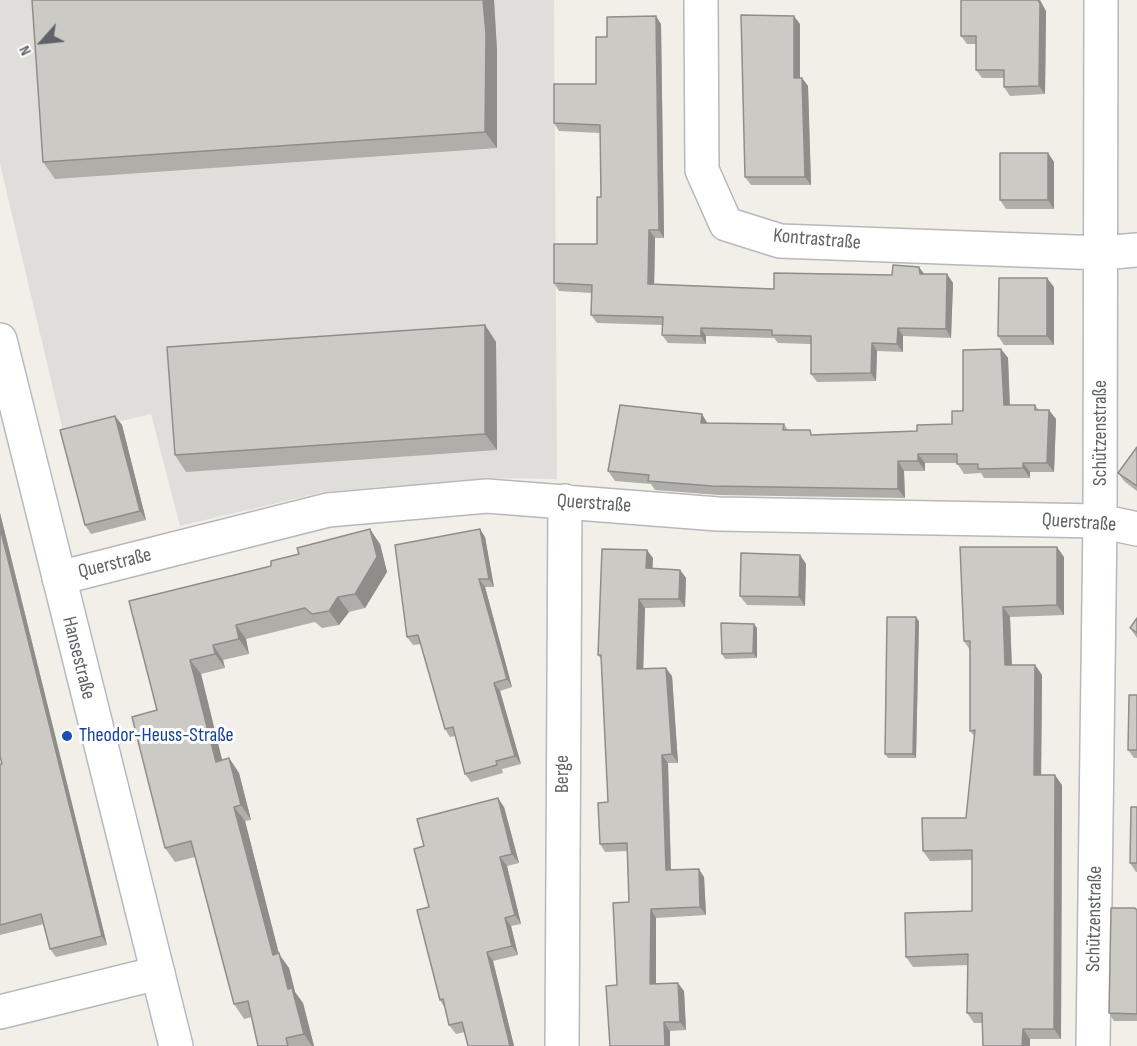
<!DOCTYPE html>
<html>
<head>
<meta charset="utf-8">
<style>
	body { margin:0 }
	#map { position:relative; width:1137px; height:1046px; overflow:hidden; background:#f1efe8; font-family:"Sofia Sans Condensed",sans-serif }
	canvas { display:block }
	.north { position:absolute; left:12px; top:12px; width:60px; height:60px; -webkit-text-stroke:4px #fff; paint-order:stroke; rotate:243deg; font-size:16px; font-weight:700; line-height:24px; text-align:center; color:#5f6368 }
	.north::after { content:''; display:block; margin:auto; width:21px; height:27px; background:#5f6368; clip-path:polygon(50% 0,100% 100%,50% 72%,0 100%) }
</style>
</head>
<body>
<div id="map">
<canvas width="1137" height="1046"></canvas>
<div class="north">N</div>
</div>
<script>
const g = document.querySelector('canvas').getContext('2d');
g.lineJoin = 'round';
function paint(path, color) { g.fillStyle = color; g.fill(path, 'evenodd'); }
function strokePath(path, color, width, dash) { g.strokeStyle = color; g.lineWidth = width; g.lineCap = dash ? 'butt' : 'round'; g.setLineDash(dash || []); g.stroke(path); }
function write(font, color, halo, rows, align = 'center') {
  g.font = font + ' "Sofia Sans Condensed",sans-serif'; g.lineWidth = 6; g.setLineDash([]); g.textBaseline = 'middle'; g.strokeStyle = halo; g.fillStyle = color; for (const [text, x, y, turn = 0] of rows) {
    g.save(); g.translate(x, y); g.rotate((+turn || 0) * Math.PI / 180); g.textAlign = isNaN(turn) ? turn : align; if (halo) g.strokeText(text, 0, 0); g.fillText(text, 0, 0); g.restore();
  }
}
paint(new Path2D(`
	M0,0h554l3,479 -68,-1 -166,14 -143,34 -29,-112 -87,21 -64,-271z`), '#e0deda');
const street = new Path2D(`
	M701,0l1,170 24,54 54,17 322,12 35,-3
	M59,578l269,-68 159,-14 231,18 382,7 37,8
	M0,1012l158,-39
	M562,1046l3,-545
	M1093,1046l7,-525 1,-521`);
const secondary = new Path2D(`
	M0,340l176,706`);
strokePath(street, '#b5b8bc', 36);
strokePath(secondary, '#b6babf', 36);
strokePath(street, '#fff', 33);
strokePath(secondary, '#fff', 33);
paint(new Path2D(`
	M32,0h462l3,51v97l-442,31 -12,-17z
	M1046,11l-1,83 -35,2 -6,-9v-9h-22l-6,-8v-26h-9l-6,-8z
	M661,24l3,214h-9l-1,46 120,5 118,-14 55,-1 6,9 -2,55 -48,-2v16l-26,-1 -1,30 -59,1 -6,-8v-30l-33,-1 -4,-5 -68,-2v8l-38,-1 -6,-8 1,-10 -66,-2 -6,-8 1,-22 -33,-2 -5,-8 43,-39 4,-47 -1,-64 -41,-2 -5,-8 42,-39 11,-47z
	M800,24v54h2l6,8 3,99h-60l-6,-8z
	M1048,153l6,9v47h-48l-6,-9z
	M1054,287v58h-50l-6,-9z
	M485,325l11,17 1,108 -311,22 -11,-17z
	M1001,349l7,9 2,47h25l4,5 17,9 -2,53h-24v6h-46l-3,-5 -17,1 -7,-11h-32v8h-21l1,27 -186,-3 -64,-5 -4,-6 -36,-3 -7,-10 100,-48 76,1 4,6 26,5 103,-4 35,-7 11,-13z
	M115,416l7,9 24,95 -55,14 -6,-9z
	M1137,447v44l-12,-9 -7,-9z
	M0,513l107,432 -51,12 -6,-8 -6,-25 -44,11v-171h2l-2,-8z
	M485,537l9,50h-9l27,100 -12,4 21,73 -19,5 1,4 -32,9 -6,-8 -10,-38 -5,1 -5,-8 -24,-85 -8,1 -6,-8z
	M380,544l7,28 -22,36 -16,4 -10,13 -17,3 -7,-6 -69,17 3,15 -26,6 2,8 -24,6 21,86 7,-2 10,15 12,47 -6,1 34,133 10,14 6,24 8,11 11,43h-56l-6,-29 -8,2 -10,-15 -39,-147 -20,5 -10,-14 -8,-138 -28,-109z
	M960,547l104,10v58l-54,2 2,48h23l7,10 -1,100 21,10 -1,254h-31v7h-47l-1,-23h-8l-7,-10 1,-48 -55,2 -7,-10 66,-46v-51l-42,1 -7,-10 43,-33 9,-81 -5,-6v-81l-6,-9z
	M800,555l6,9 -1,42 -58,-1 -7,-9z
	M653,558l-1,11 28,1 6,8 -1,29 -40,1 -2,61 29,7 6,87h-10l3,106 33,8 2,38 -50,3v66l28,7 2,39 -16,1 -53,-46 12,-83 -2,-51 -22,1 -5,-8 8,-42 -7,-143 -3,-4z
	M1137,618v20l-7,-10z
	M919,621l-3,137h-28l-3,-4z
	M757,628v30l-32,1 -3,-5z
	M1137,695v63h-3l-6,-8z
	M504,807l15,56 -12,3 14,58 -10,2 7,29 -25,6 21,85h-46l-3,-14 -9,2 -7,-9 -4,-17 -5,-8 -11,-93 -5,-61z
	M1137,807v65h-1l-6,-9z
	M1137,910v111h-23l-5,-8z`), '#afaea9');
paint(new Path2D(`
	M483,0h11l3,51v97l-12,-16z
	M1038,0h2l6,11 -1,83 -6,-8z
	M656,16l5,8 3,214 -5,-8z
	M794,16l6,8v62l-6,-8z
	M802,78l6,8 3,99 -6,-8z
	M1048,153l6,9v47l-6,-9z
	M649,230l6,8 -1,54 -6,-8z
	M919,267l6,8 -5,-1z
	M947,274l6,9 -2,55 -5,-9z
	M1047,278l7,9v58l-7,-9z
	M485,325l11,17 1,108 -12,-16z
	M701,328l5,8v8l-5,-8z
	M898,328l5,8v16l-6,-8z
	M872,343l5,8 -1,30 -5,-8z
	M1001,349l7,9 2,57 -6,-10z
	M1049,410l7,9 -2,53 -7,-9z
	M702,414l6,10 -7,-1z
	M115,416l7,9 24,95 -6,-9z
	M918,454l7,9v8l-7,-10z
	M898,461l6,10 1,27 -7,-9z
	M1023,463l7,9v6l-7,-10z
	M0,513l107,432 -5,-9 -102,-408z
	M370,529l10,15 7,28 -22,36 -10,-14z
	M480,529l5,8 9,50 -5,-8z
	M1057,547l7,10v58l-7,-10z
	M647,550l6,8 -1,19 -6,-9z
	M800,555l6,9 -1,42 -6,-9z
	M680,570l6,8 -1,29 -6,-8z
	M479,579l6,8 27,100 -5,-8z
	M338,597l11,15 -10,13 -10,-14z
	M639,599l6,9 -2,69 -6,-8z
	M1003,607l7,10 2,58 -7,-10z
	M916,617l3,4 -3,137 -3,-4z
	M754,624l3,4v30l-4,-5z
	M236,625l10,14 3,15 -10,-15z
	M213,645l10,15 2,8 -10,-14z
	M190,660l11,14 25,102 -10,-14z
	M1035,665l7,10 -1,110 -7,-10z
	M666,668l6,8 6,87 -6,-9z
	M494,683l6,8 21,73 -6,-8z
	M662,755l6,8 3,115 -5,-8z
	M229,758l10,15 12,47 -10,-15z
	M1055,775l7,10 -1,254 -7,-10z
	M498,798l6,9 15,56 -7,-9z
	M234,807l11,14 34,133 10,14 6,24 8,11 11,43h-2l-8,-12 -31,-79z
	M500,857l7,9 14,58 -6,-9z
	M699,869l5,8 2,38 -6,-8z
	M651,909l5,9v74l-6,-8z
	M505,918l6,8 7,29 -6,-9z
	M487,952l6,9 21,85h-4z
	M678,983l6,8 2,39 -6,-8z
	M664,1022l6,9v15h-5z
	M1023,1029l7,10v7h-8z`), '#8f8d8a');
const building = new Path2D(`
	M32,0h451l3,34 -1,98 -442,30z
	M961,0h77l2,3 -1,83 -35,1v-17h-28v-34h-15z
	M741,15l53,1v62h8l3,99h-60z
	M656,16l3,214h-10l-1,54 126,5v-16l118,2 1,-10 26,2 1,7h27l-1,55 -48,-1 -1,16 -25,-1 -1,30 -60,1v-38l-39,-1v-5l-71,-2v8l-39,-1 1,-18 -72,-2 1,-30 -38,-2v-39h43v-47h4l-1,-72 -46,-2v-39h42v-47h11v-20z
	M1000,153h48v47h-48z
	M999,278h48v58h-49z
	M485,325v109l-310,21 -8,-108z
	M1001,349l3,56h31v5h14l-2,53h-24v5l-45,1v-5h-21v-10h-39v7h-20v28l-186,-3 -64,-5 1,-6 -41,-4 12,-66 82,9 -1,9 83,1 -1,6h27l1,5 106,-4v-6l35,-1v-13h11v-61z
	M115,416l25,95 -55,14 -25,-95z
	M1137,447v39l-19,-13z
	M0,528l102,408 -52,13 -9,-35 -41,11v-161h2l-2,-8z
	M370,529l7,28 -22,37 -17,3 -9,14 -17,3 -7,-6 -69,17 3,14 -26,6 2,9 -25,6 26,102 13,-4 12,47 -7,2 39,148 6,-2 9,36 4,-1 12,46 -18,4 2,8h-30l-10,-45 -14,3 -43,-163 -26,7 -33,-131 25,-7 -28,-109 142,-35v-5l28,-7 -2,-6z
	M480,529l9,50h-10l28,100 -13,4 21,73 -19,5 1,4 -32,9 -12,-47 -8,2 -27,-94 -11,2 -12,-92z
	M960,547h97v58l-54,2 2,58h30l-1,110h21l-1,254h-31l-1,17h-39l-1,-33h-15l1,-59 -62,3 -1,-44 67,-2v-61l-49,1 -1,-33h44l9,-88 -5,1v-90h-6z
	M602,549l45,1 -1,18 34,2 -1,29h-40l-2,70 29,-1 6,86 -10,1 4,115 33,-1 1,38 -49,2 -1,75 28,-1 2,39h-16l1,24h-55l-4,-60 11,-1 -4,-82 16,-1 -2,-59 -27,1 -2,-41 10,-1 -7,-147h-3z
	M741,553l59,2 -1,42 -59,-1z
	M887,617h29l-3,137h-28z
	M1137,618v15l-7,-5z
	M721,623l33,1 -1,29 -31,1z
	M1129,695h8v55h-9z
	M498,798l14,56 -12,3 15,58 -10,3 7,28 -25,6 23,94h-42l-6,-24 -13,3 -6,-26 -3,1 -23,-90 12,-3 -15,-58 10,-3 -7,-27z
	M1131,807h6v56h-7z
	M1111,908h24l2,2v104l-28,-1z`);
paint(building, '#cccac5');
strokePath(building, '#8f8d8a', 1.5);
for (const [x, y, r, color] of [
	[67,736,6,"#1a4fb4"]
]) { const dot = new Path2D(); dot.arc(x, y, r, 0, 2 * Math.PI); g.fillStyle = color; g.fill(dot); strokePath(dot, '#fff', 2); }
write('20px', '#5f6368', '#fff', [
	["Kontrastraße",817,240,5],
	["Schützenstraße",1101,433,-90],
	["Querstraße",594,504,4],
	["Querstraße",1079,523,4],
	["Querstraße",115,564,-14],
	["Hansestraße",78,658,76],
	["Berge",563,774,-90],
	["Schützenstraße",1095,919,-89]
]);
write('20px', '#164399', '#fff', [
	["Theodor-Heuss-Straße",79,736]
], 'left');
</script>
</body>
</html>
